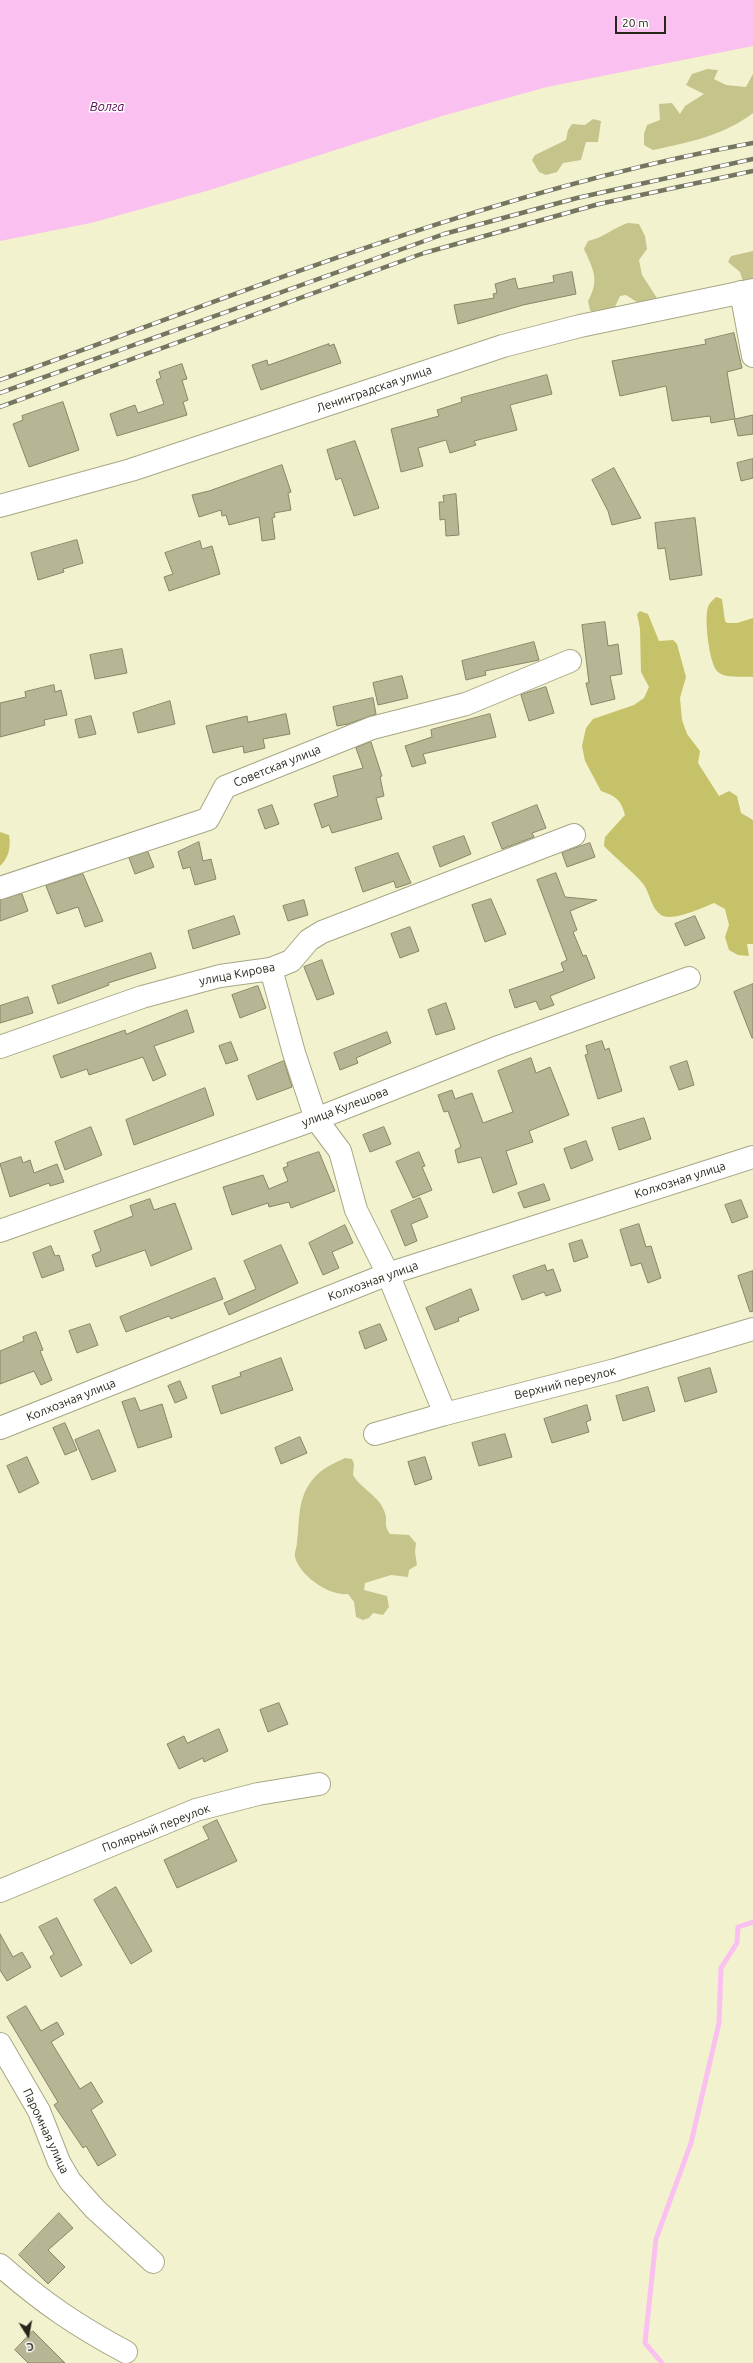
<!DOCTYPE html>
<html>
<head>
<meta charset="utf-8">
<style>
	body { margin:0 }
	#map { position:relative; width:753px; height:2363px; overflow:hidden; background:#f2f2cf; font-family:Ubuntu,sans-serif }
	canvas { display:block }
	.north { position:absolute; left:8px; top:2315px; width:40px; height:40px; -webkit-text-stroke:3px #fff; paint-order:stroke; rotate:169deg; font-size:11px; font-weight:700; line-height:16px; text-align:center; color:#262619 }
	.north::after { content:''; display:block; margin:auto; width:14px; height:18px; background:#262619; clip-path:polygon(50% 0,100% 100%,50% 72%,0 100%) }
	.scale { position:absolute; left:615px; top:16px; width:51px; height:18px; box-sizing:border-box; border:2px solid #262619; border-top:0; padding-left:5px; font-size:12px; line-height:14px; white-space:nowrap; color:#262619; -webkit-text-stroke:3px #fff; paint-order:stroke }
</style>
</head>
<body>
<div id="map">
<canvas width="753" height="2363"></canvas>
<div class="north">С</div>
<div class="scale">20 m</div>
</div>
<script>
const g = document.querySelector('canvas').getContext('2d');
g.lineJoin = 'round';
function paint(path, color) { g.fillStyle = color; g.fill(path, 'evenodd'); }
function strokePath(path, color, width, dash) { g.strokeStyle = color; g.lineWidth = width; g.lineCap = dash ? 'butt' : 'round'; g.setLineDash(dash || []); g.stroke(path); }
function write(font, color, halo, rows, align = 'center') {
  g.font = font + ' Ubuntu,sans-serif'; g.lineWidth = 3; g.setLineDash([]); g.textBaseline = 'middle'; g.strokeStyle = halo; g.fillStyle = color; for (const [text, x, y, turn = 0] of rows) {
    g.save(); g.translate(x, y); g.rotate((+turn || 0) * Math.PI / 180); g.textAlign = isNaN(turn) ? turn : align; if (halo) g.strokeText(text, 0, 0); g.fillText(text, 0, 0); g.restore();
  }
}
paint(new Path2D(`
	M707,69l11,1 -4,9 12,6 20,2 7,-13v39c-28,22 -66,30 -100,37l-9,-5v-11l3,-9 13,-5 -1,-16 13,-1 8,11 5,-8 19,-12 -18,-9 6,-11z
	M593,119l8,2 -3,21h-12l-5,18 -18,3 -6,9 -11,3 -7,-3 -7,-12 3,-5 31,-15 2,-10 4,-6 13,1z
	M628,223l11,1 6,12 2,13 -8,11 3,15 15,23 -3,5 -14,1 -14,-9 -6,1 -7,15 -19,3 -4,-4 -2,-9c12,-21 5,-32 -4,-52l4,-8c15,-3 25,-13 40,-18z
	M753,251v33l-10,-2 -3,-10 -12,-10 3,-6z
	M345,1458l7,1 2,5 -1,11c8,14 27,21 32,38 3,9 -2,11 5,21l19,1 7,8 -1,9 2,13 -8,5 -1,7 -17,-2 -26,8 -1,7 23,6 2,11 -6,8 -10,-2 -4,5 -6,2 -7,-3 -2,-15 -6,-8c-19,2 -48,-18 -53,-37 -1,-4 2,-10 2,-15 3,-23 0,-45 17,-64 7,-9 20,-15 31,-20z`), '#c5c48a');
paint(new Path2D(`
	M716,597l6,2 3,22 2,2h10l16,-5v59c-10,-1 -29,2 -36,-6 -8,-9 -13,-53 -9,-64 2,-5 5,-7 8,-10z
	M640,611l8,3 11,27 14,-1 4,4 9,33 -6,21 2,22 5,14 13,17 -2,12 21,33 10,-5 8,5 4,17 12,7v124h-6l2,12 -11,-1 -9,-5 -4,-13 4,-12 -4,-16 -11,-6c-12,5 -42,19 -53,12 -10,-7 -11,-21 -17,-30 -11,-14 -28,-26 -40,-39l1,-9 20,-22c-4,-16 -10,-19 -24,-24l-16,-30 -3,-15 4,-18 7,-9 41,-14 10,-7 5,-11 -8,-15 -1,-43 -3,-15z
	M0,832l9,3c2,11 0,23 -9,31z`), '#c5c269');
paint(new Path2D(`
	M0,0h753v46l-206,41 -105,29 -232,74 -119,33 -91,18z`), '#fac0f0');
strokePath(new Path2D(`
	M662,2363l-17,-20 11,-104 35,-96 28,-120 2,-55 16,-25 1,-16 15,-5`), '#fac0f0', 5);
const building = new Path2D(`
	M572,272l4,22 -53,11 -65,19 -4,-19 40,-7 -1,-4 4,-1 -2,-9 20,-6 3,11 36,-7 -1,-6z
	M734,333l8,35 -15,4 8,47 18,-4v19l-15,2 -4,-17 -23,4 -1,-7 -38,5 -6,-35 -46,10 -8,-35 94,-17 -1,-4z
	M329,344v2l5,-2 7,19 -80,27 -9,-25 15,-5 1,5z
	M182,364l5,15 -5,1 6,20 -5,2 4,13 -70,21 -7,-22 25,-9 3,8 26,-9 -8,-24 5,-2 -2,-6z
	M547,375l5,19 -42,11 7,25 -43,11 2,4 -26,8 -4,-13 -28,8 5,18 -22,6 -10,-43 48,-13 -2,-6 25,-8 -1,-4z
	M63,402l16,48 -50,17 -16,-43 10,-4 -1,-4z
	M355,441l24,67 -25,8 -13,-38 -5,2 -9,-30z
	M753,459v19l-12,3 -4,-18z
	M282,465l9,27 -3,1 3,17 -17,3 1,4 -3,1 3,21 -13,2 -3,-24 -30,8 -3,-10 -4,1 -1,-6 -22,7 -7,-22 17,-4z
	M614,468l27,50 -29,7 -4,-14 -16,-31z
	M456,494l3,41 -13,1 -1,-17 -5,1 -1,-18h5l-1,-6z
	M695,518l7,57 -32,5 -5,-32 -7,1 -3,-26z
	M77,540l6,23 -20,6 1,3 -26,8 -7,-27z
	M200,541l2,8 10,-3 8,28 -51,17 -5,-14 9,-3 -8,-21z
	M605,622l3,24 10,-2 4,30 -12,2 5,23 -24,6 -5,-22h3l-7,-58z
	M534,642l5,18 -54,11 1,4 -20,5 -4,-19z
	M122,649l5,24 -32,6 -5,-24z
	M402,676l6,22 -30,7 -5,-22z
	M54,685l1,7 6,-2 6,25 -23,5 1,5 -45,12v-34l26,-6 -1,-5z
	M546,687l8,26 -25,8 -8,-26z
	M373,698l3,16 -28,10 -11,2 -4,-19z
	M170,701l5,23 -37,9 -5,-20z
	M286,714l4,20 -27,5 2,9 -21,5 -1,-7 -30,7 -7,-27 41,-10 1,6z
	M490,714l6,23 -73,17 3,9 -14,4 -7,-21 27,-9 -1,-7z
	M91,716l5,18 -17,4 -4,-18z
	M371,742l11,34 -2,1 4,19 -8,2 6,21 -50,14 -3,-8 -7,3 -8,-24 24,-8 -5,-20 30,-8 -7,-20z
	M272,805l7,19 -14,5 -7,-19z
	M537,805l9,23 -14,5 2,4 -32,12 -10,-26z
	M464,836l7,18 -31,13 -7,-20z
	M199,842l4,19 8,-2 5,20 -21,6 -5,-18 -7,2 -5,-17z
	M590,843l5,14 -28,10 -5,-14z
	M148,852l6,15 -19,7 -6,-16z
	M398,853l13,30 -15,5 -2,-7 -31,11 -8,-24z
	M556,873l9,24 32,3 -27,11 7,19 -4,2 10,24 3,-1 9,23 -45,18 4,9 -14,5 -4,-9 -21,7 -6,-18 55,-19 -3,-8 6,-3 -30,-80z
	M83,874l20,47 -18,6 -7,-20 -21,7 -11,-28z
	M22,894l6,17 -28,10v-21z
	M491,899l15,35 -21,8 -13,-37z
	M304,900l4,15 -20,6 -5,-15z
	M234,916l6,18 -47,15 -5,-18z
	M695,916l10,22 -20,8 -10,-22z
	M410,927l9,24 -19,7 -9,-24z
	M151,953l5,15 -48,15 1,2 -51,19 -6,-18z
	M322,960l12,34 -17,6 -13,-33z
	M753,984v54h-1l-18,-46z
	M258,986l8,22 -26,10 -8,-23z
	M28,997l5,16 -33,10v-17z
	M446,1003l9,26 -19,6 -8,-25z
	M187,1010l7,22 -40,14 12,29 -13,6 -10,-24 -54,18 -2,-6 -26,9 -8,-22 72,-26 1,4z
	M387,1032l4,11 -35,15 2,5 -18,7 -6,-17z
	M602,1041l3,9 4,-2 13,43 -24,8 -13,-44 3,-1 -2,-8z
	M231,1042l7,18 -12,4 -7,-18z
	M531,1058l5,15 14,-6 19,48 -40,16 4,11 -27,9 11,33 -24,9 -12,-36 -23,6 -3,-13 6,-3 -13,-36 -4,1 -6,-17 14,-5 3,9 17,-6 11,30 30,-11 -15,-41z
	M284,1061l8,26 -35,13 -9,-24z
	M687,1061l7,24 -15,5 -9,-23z
	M205,1088l9,27 -80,30 -8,-25z
	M644,1118l7,21 -32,11 -7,-22z
	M91,1127l11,28 -37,15 -10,-28z
	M384,1127l7,17 -21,8 -7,-17z
	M586,1141l7,19 -22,9 -7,-20z
	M319,1152l16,39 -44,17 -2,-6 -20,5 -1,-4 -36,12 -9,-28 40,-12 6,14 19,-8 -5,-13 5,-2 -1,-3z
	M419,1152l6,14 -3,1 10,23 -19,8 -17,-36z
	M21,1157l2,6 7,-3 4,13 23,-9 7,18 -14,4 -1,-3 -39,14 -10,-33z
	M544,1184l6,16 -26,8 -6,-15z
	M420,1198l8,19 -17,7 6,17 -12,5 -14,-35z
	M150,1199l4,11 21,-7 17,46 -41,17 -6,-16 -49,17 -4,-12 9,-4 -7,-20 39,-15 -3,-10z
	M741,1200l7,17 -16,6 -7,-18z
	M639,1224l7,23 5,-1 10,32 -13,5 -7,-20 -10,3 -11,-36z
	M345,1225l8,18 -21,9 7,16 -16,7 -14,-32z
	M582,1240l6,17 -14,5 -5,-18z
	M281,1245l17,38 -69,32 -5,-12 32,-14 -12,-28z
	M51,1246l4,10 4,-1 5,15 -22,8 -9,-25z
	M545,1265l2,6 6,-2 8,22 -15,5 -2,-4 -22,8 -9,-24z
	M753,1271v40l-3,1 -12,-36z
	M215,1278l8,21 -52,20 -2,-3 -43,16 -6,-15z
	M471,1289l8,21 -21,8 1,3 -24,9 -9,-22z
	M90,1324l8,21 -21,8 -8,-22z
	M380,1324l7,16 -22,9 -6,-17z
	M36,1332l7,18 -3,1 12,29 -11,5 -7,-14 -34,13v-33l24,-10 -1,-4z
	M281,1358l12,32 -72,24 -9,-28 29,-10 -1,-3z
	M710,1368l7,24 -32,10 -7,-24z
	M180,1381l7,17 -12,5 -7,-17z
	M648,1387l7,24 -32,10 -7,-25z
	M135,1398l5,13 22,-7 10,33 -34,11 -16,-46z
	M587,1405l4,15 -5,2 3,10 -37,11 -8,-24z
	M65,1423l12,27 -12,5 -12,-27z
	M99,1430l17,41 -24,9 -17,-40z
	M505,1434l7,23 -33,9 -7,-23z
	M300,1437l7,16 -26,11 -6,-16z
	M27,1457l12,26 -20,10 -12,-27z
	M425,1457l7,22 -17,6 -7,-23z
	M279,1703l9,21 -20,8 -8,-22z
	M219,1729l9,22 -24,11 -1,-4 -24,11 -12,-25 17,-8 3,7z
	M217,1820l20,41 -60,27 -13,-28 45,-21 -6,-12z
	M116,1887l36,64 -21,13 -37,-64z
	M57,1918l25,47 -21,12 -11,-20 4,-3 -15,-27z
	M0,1934l13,23 9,-5 9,15 -24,14 -7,-11z
	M26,2006l15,25 16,-9 7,12 -13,8 29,47 11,-7 12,20 -12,8 25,45 -18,11 -12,-20 -3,2 -29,-43 4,-3 -51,-85z
	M59,2213l14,15 -25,22 17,17 -17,17 -29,-29z
	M33,2331l32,32h-37l-13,-13z`);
paint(building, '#b6b694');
strokePath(building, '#878666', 1);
const minor = new Path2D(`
	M741,292l12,64
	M0,888l208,-69 17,-32 147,-59 94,-24 104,-43
	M271,969l23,84 22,66 24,32 16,59 32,64 57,140
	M0,1047l142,-50 78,-21 51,-7 20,-8 18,-21 13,-8 252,-97
	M0,1231l316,-112 185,-73 188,-68
	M0,1428l388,-154 365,-117
	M375,1434l70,-20 170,-44 138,-41
	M0,1891l196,-81 62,-16 61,-10
	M0,2044l39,67 20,51 11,19 25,28 58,53
	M0,2265c42,37 77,61 126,87`);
const major = new Path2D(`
	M0,506l131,-36 372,-124 77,-20 173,-36`);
strokePath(minor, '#a7a785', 24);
strokePath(major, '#a7a785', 24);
strokePath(minor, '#fff', 22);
strokePath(major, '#fff', 22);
const rail = new Path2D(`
	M0,380c247,-89 493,-190 753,-237
	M0,393l444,-159 133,-36 176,-39
	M0,407l424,-154 175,-49 154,-33`);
strokePath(rail, '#767660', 4.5);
strokePath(rail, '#fff', 3, [9]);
write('12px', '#262619', '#fff', [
	["Ленинградская улица",374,389,-19],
	["Советская улица",277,766,-22],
	["улица Кирова",237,974,-11],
	["улица Кулешова",345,1107,-21],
	["Колхозная улица",680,1180,-18],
	["Колхозная улица",373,1281,-20],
	["Верхний переулок",565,1383,-14],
	["Колхозная улица",71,1400,-22],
	["Полярный переулок",156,1828,-21],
	["Паромная улица",46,2131,65]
]);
write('italic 13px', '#5c0655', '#fff', [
	["Волга",107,107]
]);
</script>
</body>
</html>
